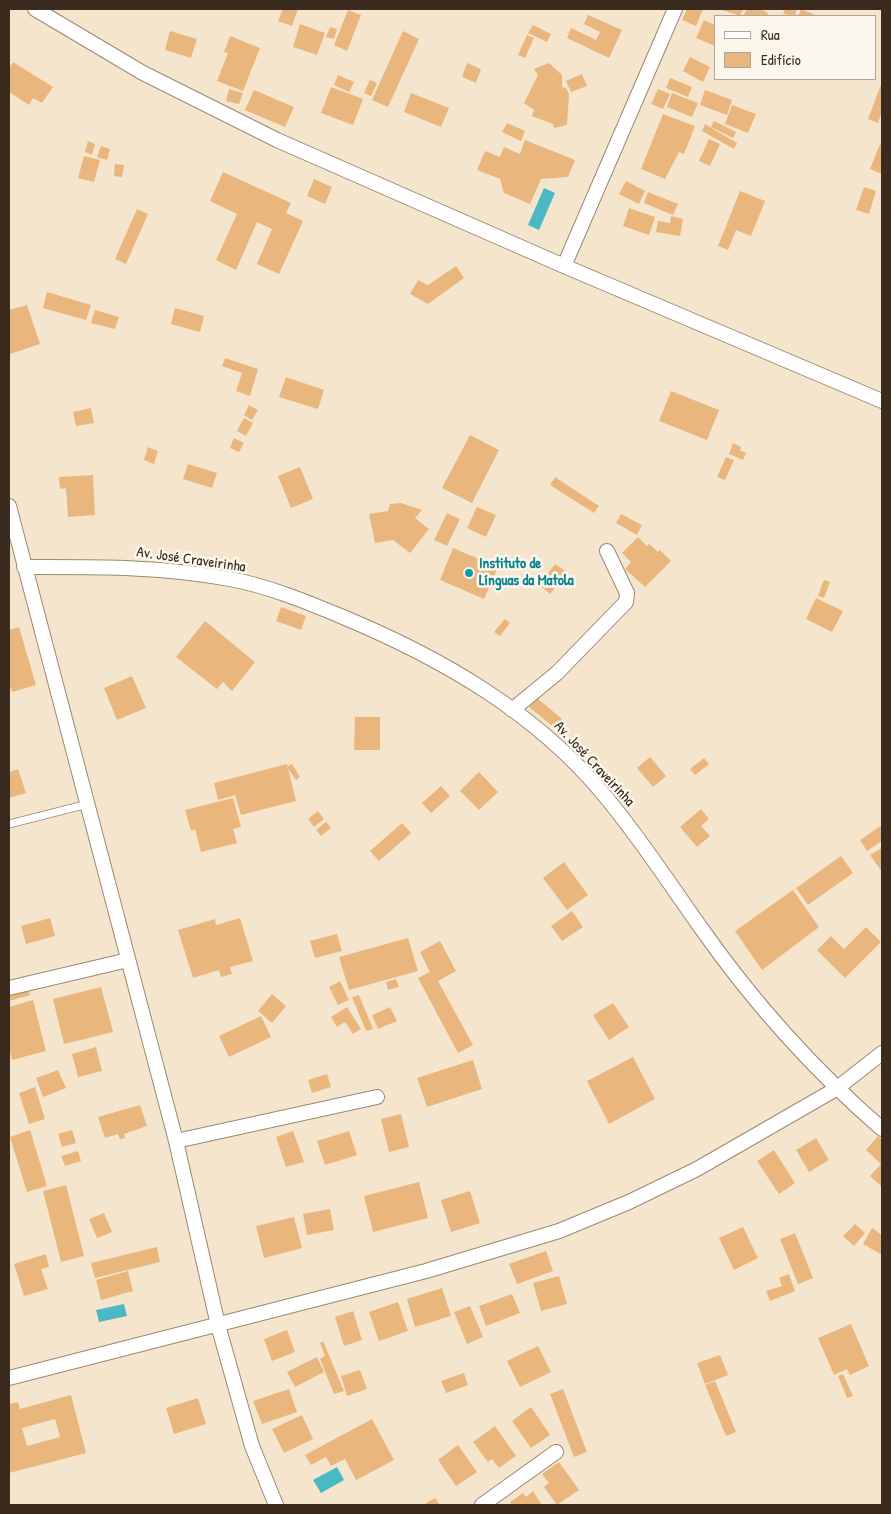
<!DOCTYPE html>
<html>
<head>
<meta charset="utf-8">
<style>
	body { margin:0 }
	#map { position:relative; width:891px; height:1514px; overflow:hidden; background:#f6e5cd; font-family:"Patrick Hand",sans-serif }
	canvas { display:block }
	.frame { position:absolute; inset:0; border:10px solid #3b2a1e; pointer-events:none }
	.legend { position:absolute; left:714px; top:15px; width:162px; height:65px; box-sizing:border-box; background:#fbf7ec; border:1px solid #aea59a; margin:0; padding:6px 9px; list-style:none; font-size:15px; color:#3b2a1e }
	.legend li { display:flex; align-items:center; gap:10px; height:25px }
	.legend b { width:25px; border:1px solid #aea59a }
</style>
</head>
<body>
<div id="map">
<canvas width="891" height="1514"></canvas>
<div class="frame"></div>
<ul class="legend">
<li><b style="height:6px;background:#fff"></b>Rua</li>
<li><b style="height:14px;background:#e9b77e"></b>Edifício</li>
</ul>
</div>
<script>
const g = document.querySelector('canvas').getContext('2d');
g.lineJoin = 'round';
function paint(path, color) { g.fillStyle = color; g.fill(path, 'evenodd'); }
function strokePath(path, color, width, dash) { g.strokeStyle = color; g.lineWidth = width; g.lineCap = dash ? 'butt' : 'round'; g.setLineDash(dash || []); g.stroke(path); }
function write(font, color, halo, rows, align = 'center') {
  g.font = font + ' "Patrick Hand",sans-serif'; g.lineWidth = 5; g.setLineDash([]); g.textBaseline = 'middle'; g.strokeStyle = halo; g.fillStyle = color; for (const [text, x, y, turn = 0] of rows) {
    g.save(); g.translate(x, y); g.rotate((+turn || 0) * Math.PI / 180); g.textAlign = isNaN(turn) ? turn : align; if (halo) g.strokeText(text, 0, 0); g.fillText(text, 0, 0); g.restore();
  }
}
paint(new Path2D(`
	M544,188l11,5 -16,37 -11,-5z
	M124,1304l3,12 -28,6 -3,-12z
	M337,1467l7,13 -23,13 -8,-13z`), '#4bb8c6');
paint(new Path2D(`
	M283,9h15l-6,17 -14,-5z
	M687,9h16l-7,17 -14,-6z
	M719,9h24l-3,7z
	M747,9h13l8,4 -1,3h-24z
	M785,9h12l-2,7 -12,-2z
	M801,9l17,7h-20z
	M348,10l13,5 -14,36 -13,-6z
	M588,15l34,15 -13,28 -42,-20 4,-10 25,12 4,-8 -16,-8z
	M704,20l11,5v21l-19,-8z
	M300,24l25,9 -8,22 -24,-8z
	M533,25l18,9 -4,8 -19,-9z
	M330,27l7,2 -3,10 -8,-2z
	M170,31l27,8 -6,19 -26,-8z
	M403,31l16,8 -31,68 -16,-7z
	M527,35l7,3 -9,20 -7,-3z
	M230,36l30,12 -17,43 -26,-10 11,-28 -4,-1z
	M690,57l20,10 -7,15 -20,-11z
	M13,62l40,25 -11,16 -9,-5 -4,7 -20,-13v-23z
	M467,63l14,6 -5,14 -14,-6z
	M549,63l13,12v12l4,1 3,6 -2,31 -13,3 -1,-4 -21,-8 2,-6 -10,-7 14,-28 -4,-6z
	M582,74l5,12 -16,6 -5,-11z
	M338,75l16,7 -5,10 -15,-7z
	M670,78l22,9 -4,10 -22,-9z
	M370,80l7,3 -6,13 -7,-3z
	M882,82v29l-4,12 -10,-4z
	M331,87l32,12 -10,26 -32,-12z
	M229,89l14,4 -4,11 -13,-3z
	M658,89l12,5 -7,15 -12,-5z
	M254,90l40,17 -9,20 -40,-17z
	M705,90l27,10 -5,15 -27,-10z
	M411,93l38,15 -8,19 -37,-15z
	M672,93l26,10 -6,14 -25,-10z
	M732,105l24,9 -8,19 -23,-9z
	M663,114l32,12 -11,28 -5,-2 -14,27 -24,-10z
	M714,121l22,11 -3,6 -22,-11z
	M507,123l18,8 -4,10 -19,-9z
	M705,124l32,19 -3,6 -32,-18z
	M709,139l11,5 -10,22 -11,-5z
	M525,140l50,20 -7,17 -27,2 -11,25 -26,-11 -4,-14 -23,-9 8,-19 15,6 4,-10 16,7z
	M88,141l7,3 -3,11 -7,-3z
	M880,144l2,1v29l-12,-5z
	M101,146l9,3 -3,11 -10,-3z
	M84,156l16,4 -6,22 -16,-4z
	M115,164l9,1 -2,12 -8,-1z
	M223,172l68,31 -5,10 17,8 -24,53 -22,-10 15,-35 -15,-7 -21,48 -20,-10 21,-46 -27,-13z
	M314,179l18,8 -7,17 -18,-8z
	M626,181l19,10 -6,13 -20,-10z
	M864,187l12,4 -7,23 -13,-4z
	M740,191l25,10 -14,35 -15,-6 -8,20 -10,-4z
	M648,192l30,12 -5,11 -29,-12z
	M629,208l26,9 -6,18 -26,-9z
	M137,209l11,5 -22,50 -11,-5z
	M671,216l12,3 -3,17 -24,-4 2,-11 12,2z
	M456,266l8,12 -36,26 -18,-10 8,-14 10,5z
	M47,292l44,13 -5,15 -43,-12z
	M27,305l13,39 -30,10 -1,-44z
	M175,308l29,8 -4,16 -29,-8z
	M95,310l24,7 -4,12 -24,-6z
	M225,358l33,11 -8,27 -14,-5 6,-18 -20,-7z
	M286,377l38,13 -6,19 -39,-12z
	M671,391l48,19 -12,30 -48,-19z
	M249,405l9,5 -6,10 -8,-5z
	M91,408l3,15 -18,3 -3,-14z
	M244,418l9,5 -7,13 -9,-5z
	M470,435l29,15 -27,53 -30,-15z
	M234,438l10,5 -5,9 -9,-4z
	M733,443l8,4 -1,3 6,3 -3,7 -14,-6z
	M148,447l10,4 -4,13 -10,-4z
	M726,457l8,3 -9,20 -8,-3z
	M188,464l29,9 -5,15 -29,-9z
	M300,467l13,32 -22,9 -13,-32z
	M93,475l2,40 -27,2 -2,-29 -6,1 -1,-12z
	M555,477l44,29 -5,7 -44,-28z
	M401,503l21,7 -7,8 14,11 -19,24 -17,-13 -18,3 -6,-29 19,-3 2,-7z
	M477,507l19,8 -10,22 -19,-9z
	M447,513l13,6 -13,27 -13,-6z
	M621,514l21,11 -5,10 -21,-12z
	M638,537l9,9 2,-2 9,8 2,-2 11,11 -26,26 -20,-18 6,-7 -9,-9z
	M453,548l45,19 -14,32 -44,-19z
	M555,564l12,8 -17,22 -11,-9z
	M824,580l6,2 -6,16 -6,-2z
	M816,598l27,13 -11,21 -26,-13z
	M281,607l25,9 -5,14 -25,-9z
	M505,619l5,4 -10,13 -6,-4z
	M205,621l50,41 -23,29 -9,-9 -6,7 -41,-32z
	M19,627l17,58 -24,7 -3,-9v-53z
	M132,676l14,32 -29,12 -13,-32z
	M537,698l25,21 -7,9 -26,-21z
	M355,717h25v33h-26z
	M650,757l16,19 -13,11 -16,-19z
	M704,758l5,6 -14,11 -5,-6z
	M287,764l9,37 -55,14 -6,-20 -17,5 -4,-17z
	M292,764l8,13 -4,3 -9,-13z
	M18,769l8,24 -17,5v-26z
	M479,772l19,20 -19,18 -19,-19z
	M441,786l9,10 -19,17 -9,-10z
	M233,798l8,29 -8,2 4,14 -36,9 -6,-23 -4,2 -6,-21z
	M701,809l8,10 -8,7 9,10 -13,11 -17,-20z
	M318,811l6,8 -10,8 -6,-8z
	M326,822l5,6 -10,8 -5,-6z
	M402,823l9,10 -32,28 -9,-10z
	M882,825v16l-15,10 -7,-11z
	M882,848v24l-12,-17z
	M841,856l12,17 -45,32 -12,-17z
	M564,862l24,33 -21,15 -24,-32z
	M793,890l26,37 -57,43 -27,-39z
	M572,911l11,16 -21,14 -11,-15z
	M50,918l5,18 -29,8 -5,-18z
	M240,918l13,43 -23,6 2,7 -11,3 -2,-7 -26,8 -15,-48 37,-11 1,6z
	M866,927l15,15 -36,36 -28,-28 14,-14 13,13z
	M337,934l5,17 -27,7 -5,-17z
	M408,938l10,33 -69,19 -10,-33z
	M440,941l16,30 -18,10 35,64 -15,8 -40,-75 12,-6 -10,-20z
	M396,979l3,8 -11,3 -2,-8z
	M340,981l9,19 -11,5 -9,-18z
	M101,987l12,45 -49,12 -11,-45z
	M28,988l2,7 -21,6v-8z
	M272,994l14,12 -14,17 -14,-12z
	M359,995l14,34 -7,2 -14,-34z
	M33,1000l13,51 -34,9 -3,-12v-41z
	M613,1003l16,24 -20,13 -16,-25z
	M347,1007l14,22 -8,5 -8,-12 -8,5 -6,-10z
	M390,1007l7,14 -19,8 -6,-14z
	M261,1016l10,21 -42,20 -10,-21z
	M96,1047l6,24 -24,6 -6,-23z
	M633,1057l22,42 -46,25 -22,-43z
	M473,1060l9,29 -55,18 -10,-29z
	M58,1070l8,18 -23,9 -7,-19z
	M327,1074l4,13 -19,6 -4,-13z
	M35,1087l10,32 -16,5 -10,-31z
	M140,1105l7,21 -23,8 1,4 -5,1 -2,-5 -13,4 -7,-21z
	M401,1114l8,33 -20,5 -8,-33z
	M30,1130l17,56 -20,6 -17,-55z
	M72,1130l4,13 -14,4 -4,-13z
	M293,1131l11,31 -18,5 -10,-30z
	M349,1131l8,24 -32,10 -8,-24z
	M878,1136l4,4v47l-12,-11 11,-12 -15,-14z
	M816,1138l13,22 -20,12 -13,-22z
	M774,1150l21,33 -16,11 -22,-33z
	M78,1151l3,10 -16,5 -4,-10z
	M419,1182l9,36 -55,14 -9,-36z
	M66,1185l18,71 -23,6 -18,-71z
	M470,1191l10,32 -29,9 -10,-32z
	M330,1209l4,21 -27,5 -4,-21z
	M104,1213l8,19 -15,6 -8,-19z
	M294,1217l8,31 -38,10 -8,-32z
	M855,1224l10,9 -11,13 -11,-10z
	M743,1227l15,31 -24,12 -15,-32z
	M872,1228l10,7v20l-19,-11z
	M795,1233l18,45 -15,6 -18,-45z
	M157,1247l3,15 -65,16 -4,-15z
	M546,1251l7,20 -36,13 -8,-20z
	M46,1254l3,13 -8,2 7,20 -24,7 -10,-32z
	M128,1271l5,20 -32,9 -5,-20z
	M789,1274l6,17 -25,10 -4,-10 16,-5 -3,-8z
	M559,1276l8,28 -26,7 -8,-28z
	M442,1288l9,28 -36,11 -8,-28z
	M512,1294l8,19 -34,13 -7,-20z
	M398,1302l10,29 -29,10 -10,-29z
	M470,1306l13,31 -16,7 -13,-32z
	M353,1311l9,29 -18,6 -9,-29z
	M851,1324l18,42 -19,9 -3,-6 -13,6 -16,-37z
	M287,1330l8,22 -23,9 -8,-22z
	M323,1341l21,50 -10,3 -14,-35 5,-3 -5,-13z
	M538,1346l13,26 -31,15 -13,-26z
	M720,1355l8,20 -23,9 -8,-21z
	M317,1357l7,15 -29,15 -8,-15z
	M360,1370l7,19 -20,7 -6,-20z
	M464,1373l4,12 -22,8 -5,-12z
	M843,1374l10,22 -6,2 -9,-22z
	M715,1381l21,51 -10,4 -21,-51z
	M289,1389l8,23 -35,12 -9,-23z
	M563,1389l24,63 -13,5 -24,-63z
	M71,1395l15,58 -77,20v-69l9,-2 2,7zM55,1419l5,18 -33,9 -5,-18z
	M198,1398l8,26 -32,10 -8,-26z
	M531,1407l19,28 -19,13 -19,-27z
	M302,1415l11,24 -29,14 -12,-24z
	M372,1419l22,41 -38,20 -11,-21 -14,7 -5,-9 -15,8 -6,-10z
	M495,1426l21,30 -17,12 -7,-9 -4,3 -15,-20z
	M458,1445l19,27 -21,14 -18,-26z
	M559,1462l20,28 -22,15 -13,-18 5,-4 -7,-9z
	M533,1491l9,14h-30l-2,-3 13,-9 3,4z
	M435,1498l5,7h-17z`), '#e9b77e');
const service = new Path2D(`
	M9,824l79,-20`);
const minor = new Path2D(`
	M35,9l108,64 134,67 287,126 318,135
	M564,266l111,-257
	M9,506l167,635 42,184 34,121 24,59
	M24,567c69,0 137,-1 206,12 38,7 77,23 113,38 98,41 193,95 262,179 35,42 64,87 96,132 52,74 113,142 181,201
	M512,710l45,-37 69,-71 1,-9 -20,-42
	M9,988l119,-28
	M176,1141l201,-44
	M9,1378l417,-107 133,-40 70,-29 68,-33 139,-80 46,-36
	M482,1505l74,-53`);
strokePath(service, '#988876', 9);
strokePath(minor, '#988876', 16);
strokePath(service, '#fff', 7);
strokePath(minor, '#fff', 14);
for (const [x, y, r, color] of [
	[469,573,5,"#0f9aa8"]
]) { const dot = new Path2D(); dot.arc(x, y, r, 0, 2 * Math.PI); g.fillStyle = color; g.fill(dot); strokePath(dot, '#fbf7ec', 2); }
write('15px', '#3b2a1e', '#fbf7ec', [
	["Av. José Craveirinha",191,560,8],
	["Av. José Craveirinha",594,764,47]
]);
write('bold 15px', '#0d838f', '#fbf7ec', [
	["Instituto de",479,564],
	["Línguas da Matola",479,581]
], 'left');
</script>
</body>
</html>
